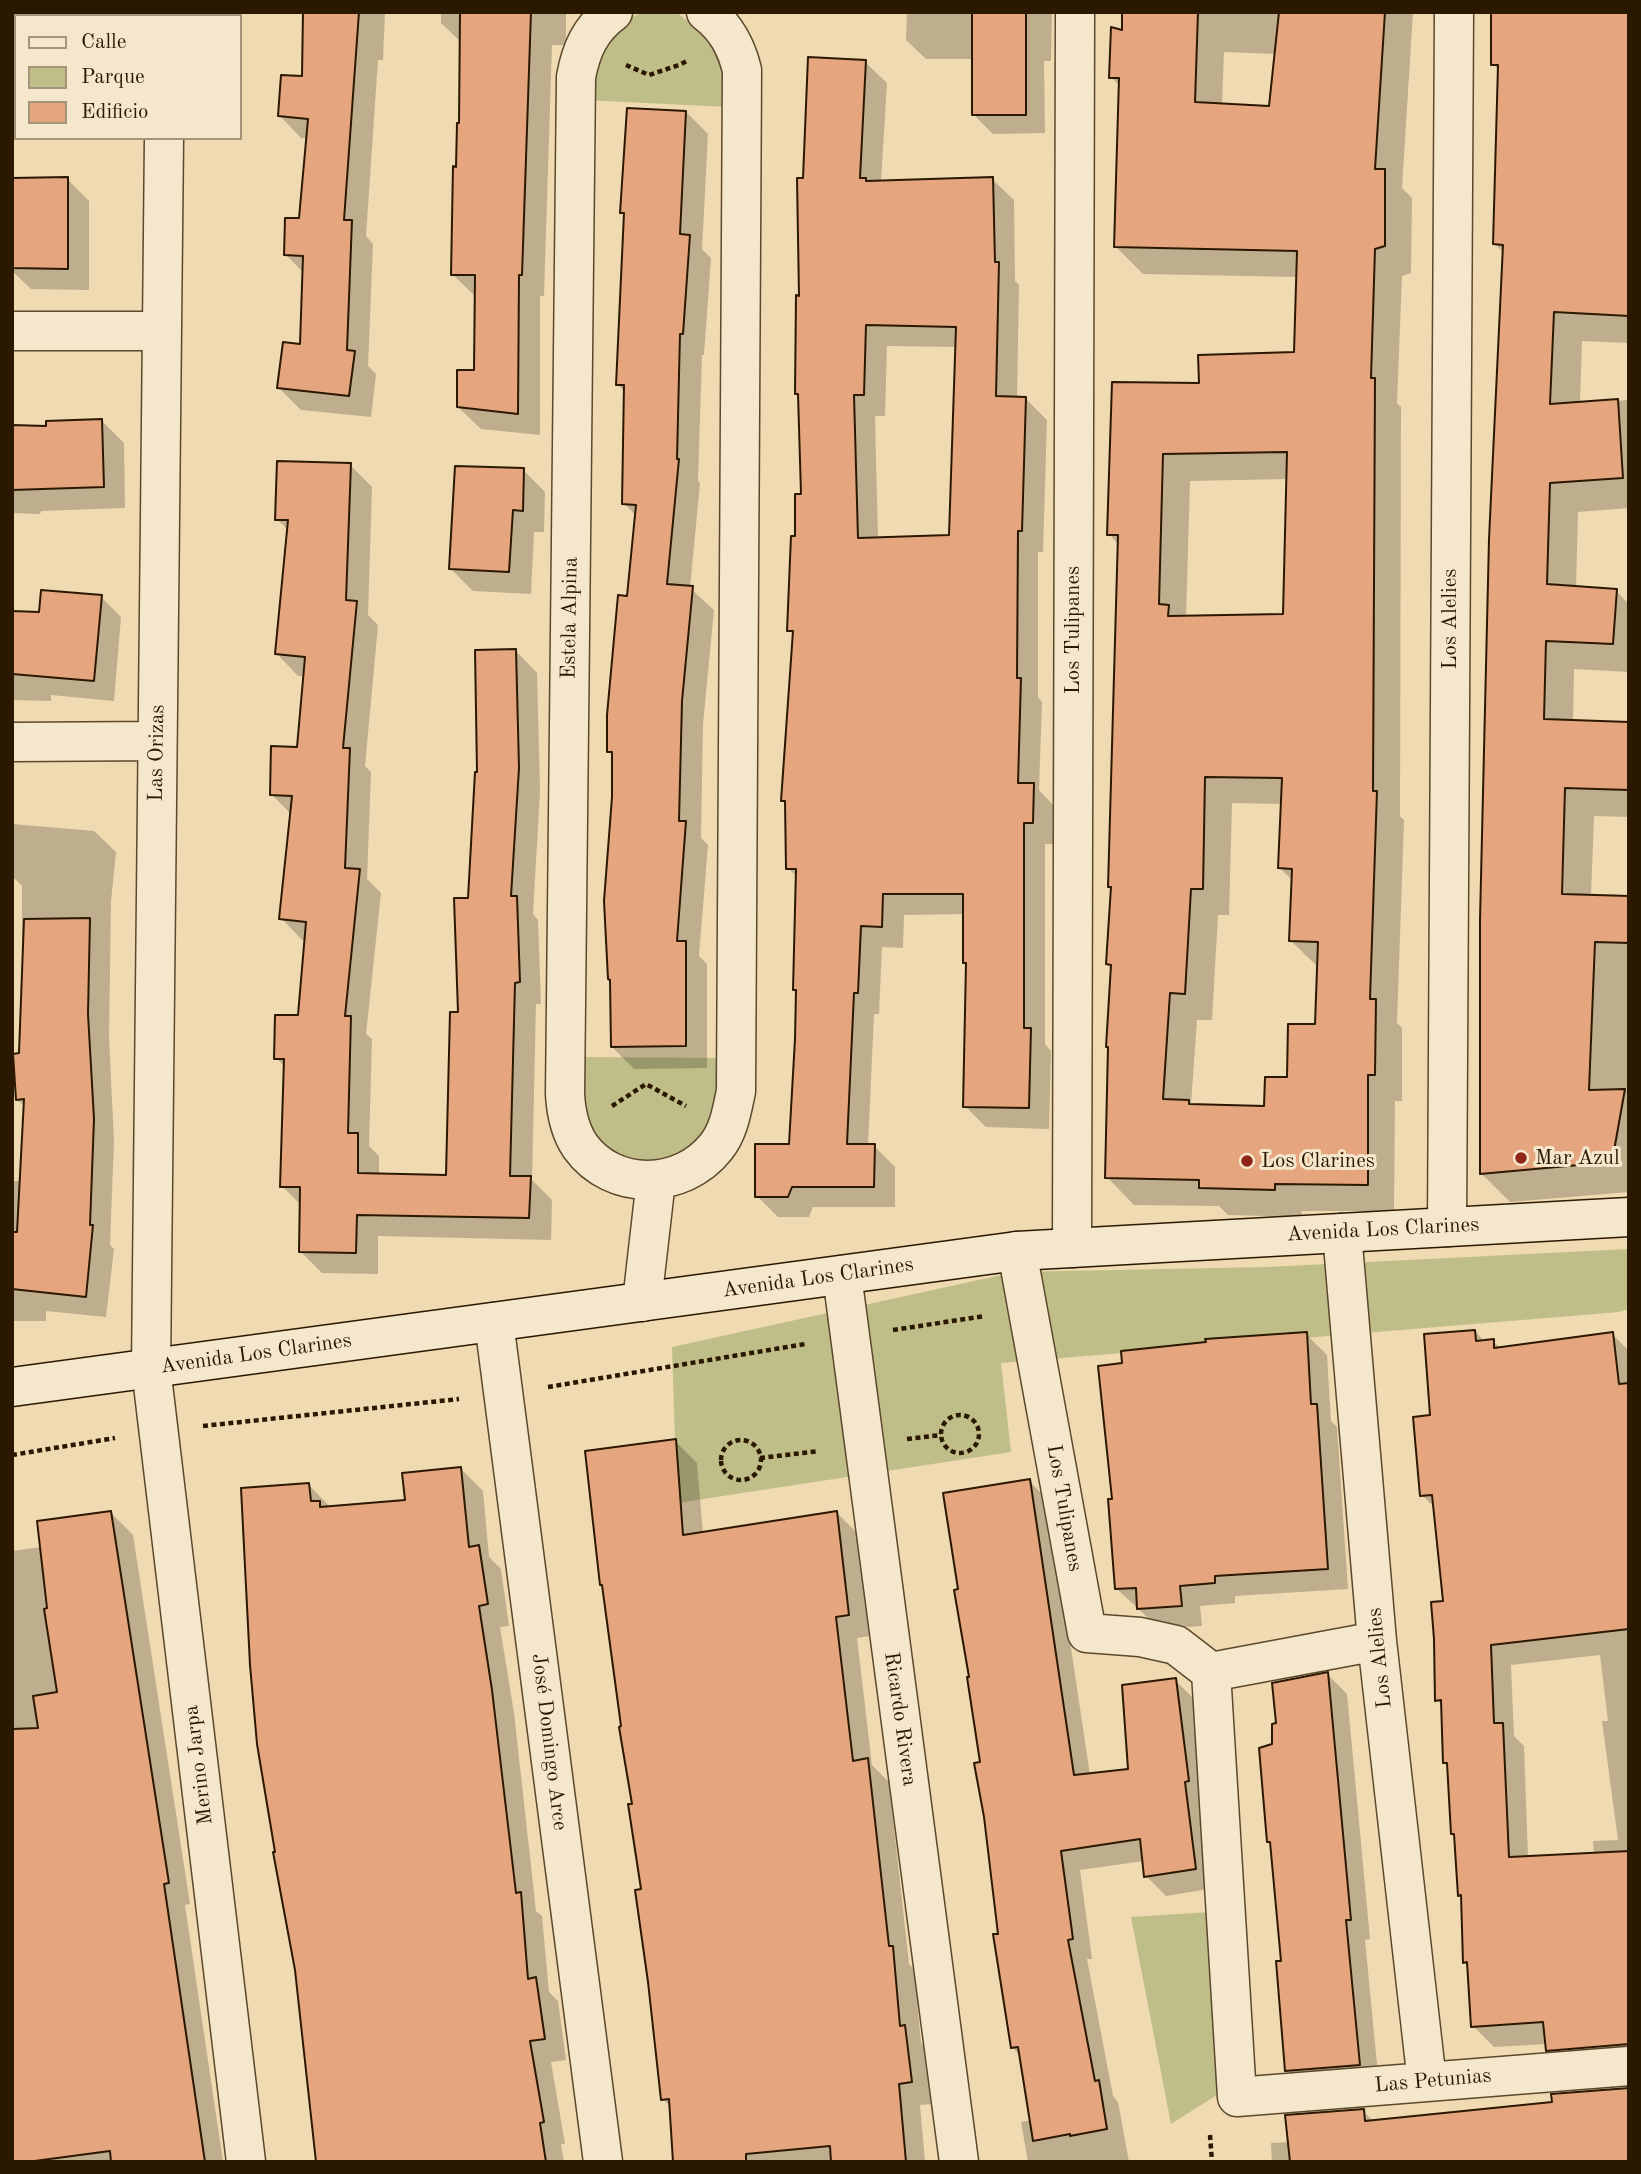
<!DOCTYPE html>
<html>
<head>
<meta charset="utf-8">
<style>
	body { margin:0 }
	#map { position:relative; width:1641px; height:2174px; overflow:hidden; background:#efdab1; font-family:"Old Standard TT",serif }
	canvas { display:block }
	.frame { position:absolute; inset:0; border:14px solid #2b1800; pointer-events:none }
	.legend { position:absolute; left:14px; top:14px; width:228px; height:126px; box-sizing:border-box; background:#f5e7cc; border:2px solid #a4947a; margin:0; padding:9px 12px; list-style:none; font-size:21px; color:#2b1800 }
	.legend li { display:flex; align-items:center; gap:14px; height:35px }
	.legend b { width:35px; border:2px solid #a4947a }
</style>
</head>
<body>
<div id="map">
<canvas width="1641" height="2174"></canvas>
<div class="frame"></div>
<ul class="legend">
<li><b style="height:9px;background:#f5e7cc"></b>Calle</li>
<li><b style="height:19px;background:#bfbe88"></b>Parque</li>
<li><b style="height:19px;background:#e5a57f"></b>Edificio</li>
</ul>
</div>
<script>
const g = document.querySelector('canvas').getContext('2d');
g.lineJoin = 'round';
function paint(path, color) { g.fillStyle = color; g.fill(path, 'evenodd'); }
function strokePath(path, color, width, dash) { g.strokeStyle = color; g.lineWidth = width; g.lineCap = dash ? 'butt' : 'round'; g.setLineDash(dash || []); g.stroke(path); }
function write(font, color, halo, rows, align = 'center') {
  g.font = font + ' "Old Standard TT",serif'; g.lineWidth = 6; g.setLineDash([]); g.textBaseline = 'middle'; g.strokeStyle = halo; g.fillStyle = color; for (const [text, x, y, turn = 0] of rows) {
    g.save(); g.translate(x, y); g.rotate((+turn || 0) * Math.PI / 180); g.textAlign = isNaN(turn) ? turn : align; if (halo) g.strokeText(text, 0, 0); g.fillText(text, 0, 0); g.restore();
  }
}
paint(new Path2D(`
	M644,12h32l30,24 23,38 -1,33 -144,-7 5,-37 38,-44z
	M572,1057l158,1 -20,83 -58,29 -56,-22z
	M1629,1249v60l-10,3 -618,51 10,89 -334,51 -5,-156 343,-75 252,-5z
	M1211,1912l17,176 -57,36 -40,-207z`), '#bfbe88');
paint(new Path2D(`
	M14,12h90v4h-88v69h-4v-58h2z
	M304,12h81l-2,48h-5l-12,176 7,8 -5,122 8,8 -5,43 -70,-7 -22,-22 23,-42 2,-73 -18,-18 15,-35 7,-82h-7l-21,-22 23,-38z
	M441,12h125v33h-14l-8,251h-4v139l-59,-6 -23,-22 18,-35 -1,-76 -22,-21 8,-150 1,-82 -21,-20z
	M907,12h145l-1,49h-7l1,72 -52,1 -19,-19v-56h-48l-20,-19z
	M1124,12h289l-11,176 10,10 -1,75 -9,3 -5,127 4,4 -1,409 4,4 -7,203 5,5v73h-7l-1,110h-92l-1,6 -73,-2 -9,-9 -85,-1 -27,-28 6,-208 -6,-5 5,-76 -2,-2 9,-341 -10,-11 91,-149 95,-31 3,-77 -155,-3 -27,-27 4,-161 -9,-9 13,-45zM1224,52l52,2 -5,54 -49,-3zM1288,479l-3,137 -99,1 4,-136zM1232,803l50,1 -2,64 13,13 -2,60 28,27 -2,57 -28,53 -23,29 -75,-2 6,-85h15l6,-105h11z
	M1629,12v331l-47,-2 -2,62 49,-3v108l-51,4 -2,76 40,3 13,13v68l-55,-3 -1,52 56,3v93l-35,-1 -3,80 38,1v295l-119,10 -29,-29 24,-919 -10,-10 5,-172 -7,-8z
	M865,62l22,21 -6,99 111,-3 22,21 1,81 4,4 -2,113h8l22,22 -4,132h-5v145l4,5 -3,88 15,16v38h-9v200l6,7 -2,78 -63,-2 -21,-21 3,-141 -3,-3v-48l-61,1 -1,33 -21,-1 -3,67h-5l-6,132h6l21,21v40h-82l-4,10h-31l-21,-21 34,-51 7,-153 -3,-2 3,-112 -10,-10 -1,-63 -4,-4 12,-165 -6,-6 14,-135 -4,-99 -2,-3 7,-214zM887,346l70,1 -6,190 -73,2 -3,-123h10z
	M686,112l22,22 -6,115 9,9 -7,97h-2l-4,126 2,2 -10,105 24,22 -11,114 -2,114 7,7 -9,111 8,8v104l-73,1 -22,-22 2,-291 -5,-5 20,-153 7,-82 -12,-13 1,-111 -7,-7 8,-169 -4,-4z
	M12,179h55l22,22v89l-58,-1 -19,-18z
	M102,421l22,22 1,65 -84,3 -1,3 -28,-1v-86l36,1z
	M350,465l22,22 -4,128 10,10 -13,141 6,6 -4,107 14,14 -15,141 6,5 -3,107 10,10v19l69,1 21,-277 47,-248 21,22 3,118 -7,123 5,6 3,84h-5l-4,176 20,20 -1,40 -173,-4v38l-56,-1 -22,-22 1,-46 -19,-19 3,-119 -9,-9 23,-41 7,-77h-4l-21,-22 11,-103 -21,-21 28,-45 6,-73h-7l-21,-22 12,-123 -12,-12z
	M523,470l22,22 -1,40h-10l-3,62 -58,-3 -22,-22z
	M101,597l20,20 -7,84 -63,-6v6l-39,-1v-86l29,-1z
	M12,824l82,7 22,21 -5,50 -2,135 5,104 -4,104 4,4 -8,68 -60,-6v10h-34v-140h9l4,-74 -8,-8 7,-149 -2,-3v-61l-10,-10z
	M1475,1331l10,11 8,-1 8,8 111,-15 17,17v715l-60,5 -21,-21 -1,-6 -53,3 -21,-21 -4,-59 -5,-5 -2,-64 -3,-3 -3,-58 -4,-4 -3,-66 -5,-5 -1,-56 -6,-6 8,-98 -10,-94 -13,-13 10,-79zM1600,1655l8,66h-6l16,119 -25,1 1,14 -66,3 -4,-112 -10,-10 -3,-71z
	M1306,1334l21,21 4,66 6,6 11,162 -113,7v7l-35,3 2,20 -42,3 -43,-40z
	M675,1441l22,22 6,71 134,-21 22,22 11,101 -13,2 15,127 17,17 20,182 5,5 7,74 5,6 7,55 -13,1 5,57h-250l-4,-55 -8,-8 -29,-294z
	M461,1469l22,22 6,66 12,12 8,57 -9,1 14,86 22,198 6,5 7,76 9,9 8,59 -15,2 14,82h-4l3,18h-242l-13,-677 22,23 76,-7z
	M1029,1481l20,20 41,274 40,-4 45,-91 20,20 20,188 -49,8 -20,-20 -2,-15 -64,9 12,89h-5l26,137 5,6 11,60h-101l-7,-40 10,-2 -10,-64 -8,-8 -31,-284 -22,-173z
	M111,1513l22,22 57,369 -5,1 38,257h-211v-611l29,-4z
	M1327,1674l20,20 23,245 -5,1 14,145 -72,5 -20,-20 -4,-108 -11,-117 -3,-4 5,-96 4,-20z
	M1554,2104l75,58h-357l-1,-19 18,-1 74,-31 11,11z`), '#0003');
const building = new Path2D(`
	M303,12h56l-15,208h8l-5,130 8,1 -6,45 -72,-8 6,-46 17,2 3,-88 -19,-1 1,-37h14l9,-99 -30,-3 3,-41 21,1z
	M460,12h71l-9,263h-3l-1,139 -61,-7v-37h17l1,-95h-24l2,-109 3,1 1,-44h2z
	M972,12h54v103h-54z
	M1122,12h76l-3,90 74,4 10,-94h106l-10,157h10v77l-10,3 -4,129h4l-2,413h4l-7,208h6l-1,76h-7v110l-93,-1v6l-76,-2v-8l-94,-2 3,-131h-2l5,-82 -5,-1 5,-77h-3l10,-352h-11l5,-153 87,1 -1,-28 96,-3 3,-101 -183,-4 5,-169h-10l2,-51 11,3zM1287,452l-4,162 -115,2 1,-11 -10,-1 4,-150zM1205,777l77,1 -4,90 14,1 -3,72 29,1 -3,82h-27l-1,53h-22l-1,29 -75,-2v-4l-26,-1 7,-106 15,1 6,-105h12z
	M1491,12h138v304l-75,-4 -4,92 68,-5 5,79 -73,5 -3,101 70,5 -4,55 -67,-3 -2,78 85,3v68l-64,-2 -3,106 67,2v47l-34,-1 -6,148 36,-1 -13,73 -132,12v-254l9,-381 14,-294 -10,-1 5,-179h-7z
	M808,57l58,3 -6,118h6v3l127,-4 2,85h4l-3,134 30,1 -4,134h-4l-1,147h4l-3,105h16l-1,40h-9v205h7l-2,80 -66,-1 3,-144h-3v-69h-80l-1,33 -21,-1 -3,67h-4l-7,151h28l-1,43h-82l-4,10h-33v-53h34l6,-105 1,-49h-3l3,-121h-10l-1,-68h-4l12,-170h-6l4,-95h4v-42h6l-3,-100h-3l1,-99 3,1 -2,-118h6zM866,325l90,2 -7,208 -91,3 -4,-143h10z
	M627,108l59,3 -6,123 10,1 -7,99h-3l-3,125h2l-12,125 26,2 -11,115 -3,120h7l-9,120h9v105l-75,1 -1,-67 -2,-1 -4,-78 8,-104v-45h-5v-37l11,-120 9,1 9,-91 -14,-1 2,-119h-8l8,-172h-4z
	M68,177v92l-56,-1v-90z
	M102,419l2,68 -92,3v-65l34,1v-5z
	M277,461l74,2 -5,137 11,1 -14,147h7l-5,120 15,1 -15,147h6l-3,117h10v40l88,2 4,-163h8l-4,-114h14l7,-126h2l-2,-122 41,-1 3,119 -8,128h6l3,86 -5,1 -5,193h21l-2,42 -172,-3 -1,38 -57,-1 1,-65h-20l4,-128h-10l1,-44h23l8,-93 -27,-3 13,-123 -22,-1 1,-49 26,1 8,-90 -30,-3 13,-134h-13z
	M455,466l69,2 -1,43 -10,-1 -4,62 -60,-3z
	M41,590l61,5 -8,86 -82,-7v-63l27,1z
	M90,918l-2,96 6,105 -4,106h3l-7,72 -74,-8v-57h5l7,-133 -8,1 -3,-46 6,-1 5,-134z
	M1475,1330l1,11 18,-2v9l119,-16 6,52 10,-1v246l-138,16 3,78h9l6,134 120,-6v193l-83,7 -3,-29 -72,5 -4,-65 -4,1 -2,-68 -3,1 -4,-62h-3l-4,-71h-4l-2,-63 -6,1 -1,-62 -3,-37 12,-1 -11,-106 -12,1 -7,-79 17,-2 -6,-81z
	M1307,1332l4,72h6l11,165 -113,7v7l-35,3 2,20 -45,3 -1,-21 -21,1 -7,-90h4l-14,-133 24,-3 -1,-12 85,-9 -1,-3z
	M676,1439l7,96 154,-24 12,104 -13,2 17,144 15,-3 21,188h4l7,80 5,-1 7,57 -13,2 7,78h-75l-1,-16 -84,8v8h-73l-4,-63 -8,1 -13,-118 -13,-92 6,-1 -13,-85h4l-13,-77 2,-1 -19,-141h-2l-15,-134z
	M461,1467l8,80 10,-2 9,59 -9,2 13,84 24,203 5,-1 7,87 8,-2 9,62 -15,2 14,81 -4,1 6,39h-230l-21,-192 -22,-118h2l-18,-108 -7,-79 -9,-177 68,-5 2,18h9v6l85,-7 -3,-27z
	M1030,1479l44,296 54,-6 -6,-84 54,-7 13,103 -4,1 11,87 -52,8 -4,-38 -79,12 12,88 -5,1 27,141 4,-1 8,49 -37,7v-2l-37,7 -15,-94 -7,1 -18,-114h5l-14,-117 -10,-54 6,-1 -13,-85h2l-15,-87 4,-1 -15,-96z
	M111,1511l58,372 -5,1 41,278h-94l-1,-11 -83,11h-15v-433l26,-1 -5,-32 24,-4 -13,-83 3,-1 -10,-87z
	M1328,1672l23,248h-5l14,145 -75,6 -9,-110h5l-11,-119h-3l-8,-94 13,-4v-20l4,-1 -4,-40z
	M1629,2088v74h-339l-5,-47 79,-6 1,12 187,-19 -1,-8z`);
paint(building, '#e5a57f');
strokePath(building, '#2b1800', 2);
const street = new Path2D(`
	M613,12c-23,17 -32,38 -37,65l-11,1017c1,18 5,37 15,52 33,46 102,44 136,1 13,-16 16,-37 20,-56l6,-1021c-6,-24 -16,-43 -36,-58
	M165,16v-4
	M164,138l-13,1230 95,794
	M12,331h150
	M12,742l145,-1
	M1447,1227l7,-1215
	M1342,1233l35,408 50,441
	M1072,1248l3,-1236
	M1017,1251l70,382 53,4 36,8 35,27 166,-31
	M842,1275l117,887
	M642,1302l14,-122
	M494,1322l109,840
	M1211,1672l26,425 392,-31`);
const secondary = new Path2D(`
	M12,1387l1005,-136 612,-34`);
strokePath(street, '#5c482c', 41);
strokePath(secondary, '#2b1800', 41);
strokePath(new Path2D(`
	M626,65l23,10 30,-10 10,-5
	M612,1106l34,-22 40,22
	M893,1330l92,-14
	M548,1387l257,-43
	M941 1434a19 19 0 1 1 38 0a19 19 0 1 1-38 0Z
	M203,1426l256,-27
	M907,1439l34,-4
	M721 1460a20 20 0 1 1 40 0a20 20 0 1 1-40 0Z
	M12,1455l103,-17
	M760,1458l59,-7
	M1210,2135l2,27`), '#2b1800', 4.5, [5, 3.5]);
strokePath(street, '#f5e7cc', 38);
strokePath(secondary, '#f5e7cc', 38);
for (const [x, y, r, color] of [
	[1521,1158,7,"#8f2418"],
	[1247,1161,7,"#8f2418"]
]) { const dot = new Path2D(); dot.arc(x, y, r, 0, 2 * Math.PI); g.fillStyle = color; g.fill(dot); strokePath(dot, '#f5e7cc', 2.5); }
write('21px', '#2b1800', '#f5e7cc', [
	["Estela Alpina",570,618,-89],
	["Los Alelies",1450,619,-90],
	["Los Tulipanes",1073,630,-90],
	["Las Orizas",157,753,-89],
	["Avenida Los Clarines",1383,1230,-3],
	["Avenida Los Clarines",818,1278,-8],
	["Avenida Los Clarines",256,1354,-8],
	["Los Tulipanes",1064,1508,80],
	["Los Alelies",1380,1658,-96],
	["Ricardo Rivera",900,1719,82],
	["José Domingo Arce",549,1742,83],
	["Merino Jarpa",199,1765,-97],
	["Las Petunias",1433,2081,-5]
]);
write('21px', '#2b1800', '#f5e7cc', [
	["Mar Azul",1535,1158],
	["Los Clarines",1261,1161]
], 'left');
</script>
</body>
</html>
